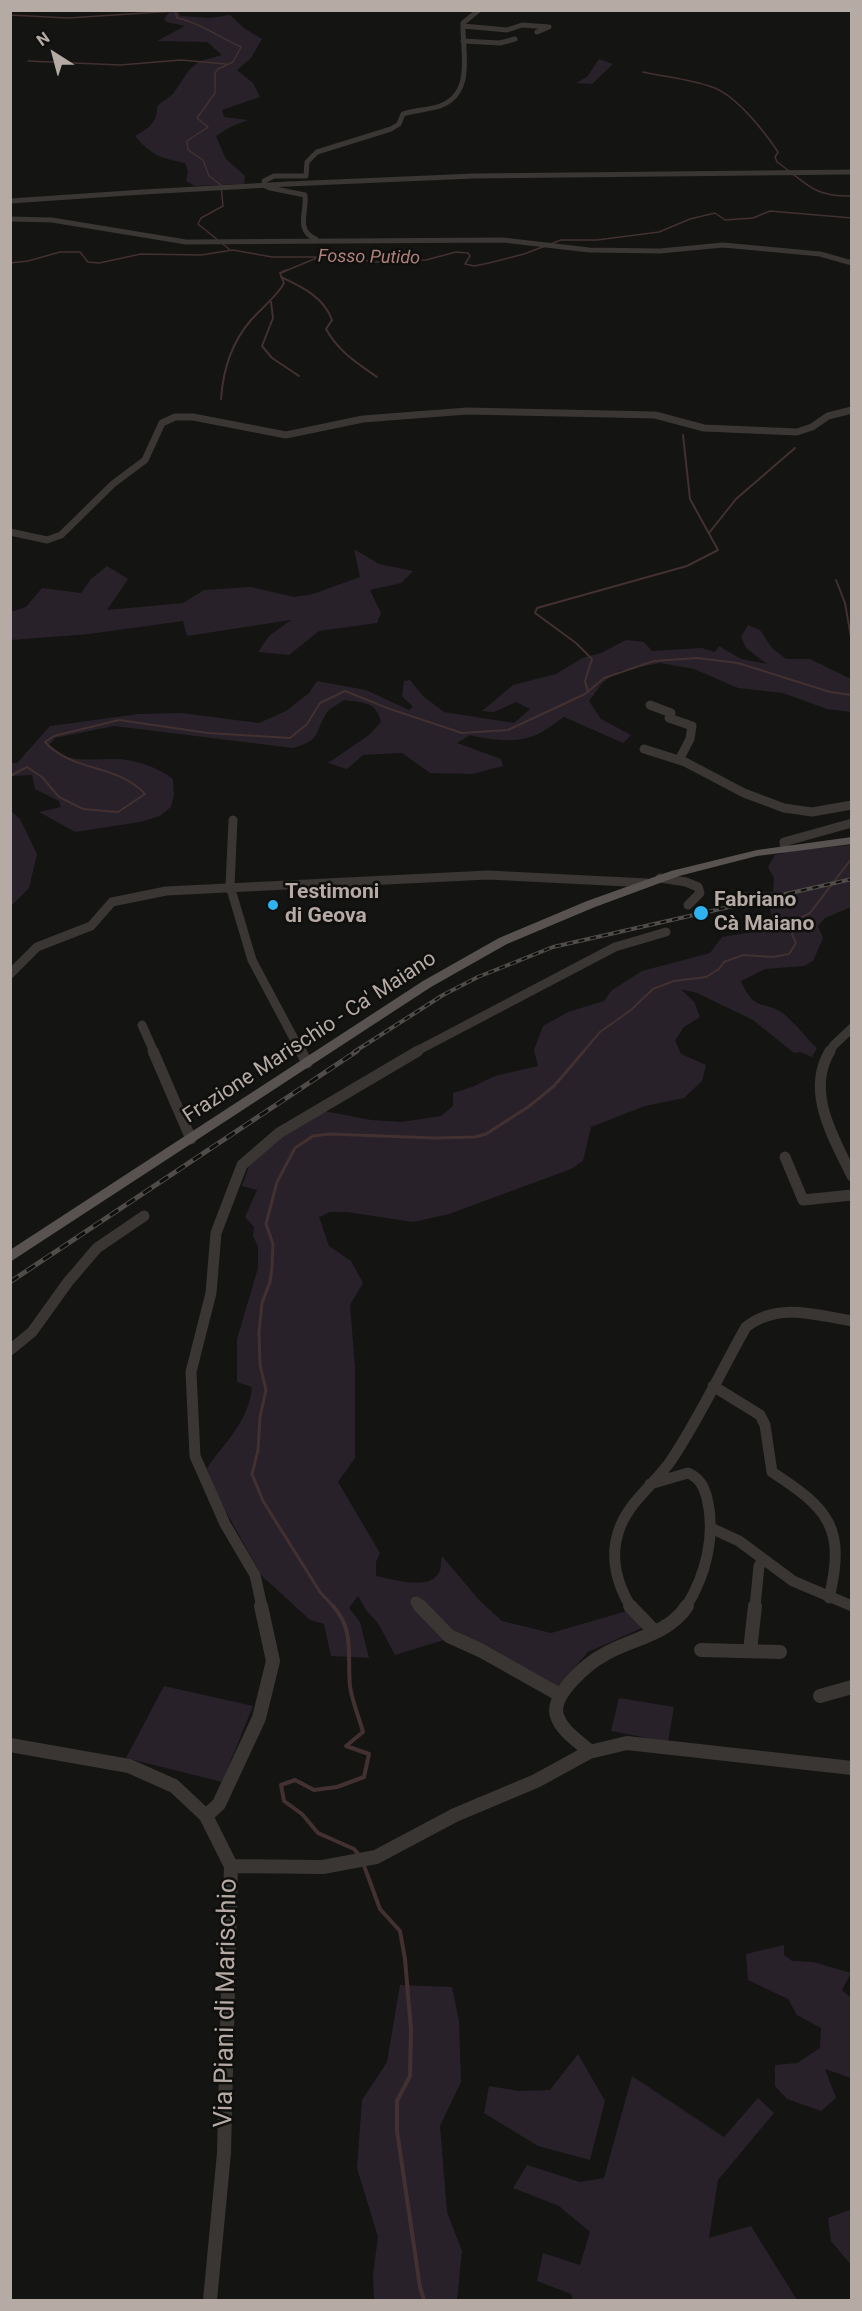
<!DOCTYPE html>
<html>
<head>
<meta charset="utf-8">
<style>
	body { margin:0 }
	#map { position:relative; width:862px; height:2311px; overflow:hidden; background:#141413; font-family:Roboto,sans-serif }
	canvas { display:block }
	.frame { position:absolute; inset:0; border:12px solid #b5aaa4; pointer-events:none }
	.north { position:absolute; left:24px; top:24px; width:60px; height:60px; -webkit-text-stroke:4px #0f0f0e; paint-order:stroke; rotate:324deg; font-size:16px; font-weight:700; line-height:24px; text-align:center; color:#b5aaa4 }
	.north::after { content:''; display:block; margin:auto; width:21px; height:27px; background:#b5aaa4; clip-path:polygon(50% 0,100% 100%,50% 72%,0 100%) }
</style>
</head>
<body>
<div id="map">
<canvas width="862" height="2311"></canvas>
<div class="frame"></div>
<div class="north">N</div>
</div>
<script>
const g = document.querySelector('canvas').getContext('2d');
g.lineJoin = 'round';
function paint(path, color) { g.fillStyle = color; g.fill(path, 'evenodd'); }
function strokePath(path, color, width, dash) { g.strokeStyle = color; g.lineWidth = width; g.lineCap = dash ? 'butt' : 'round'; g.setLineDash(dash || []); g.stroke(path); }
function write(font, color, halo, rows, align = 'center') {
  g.font = font + ' Roboto,sans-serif'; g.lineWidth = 5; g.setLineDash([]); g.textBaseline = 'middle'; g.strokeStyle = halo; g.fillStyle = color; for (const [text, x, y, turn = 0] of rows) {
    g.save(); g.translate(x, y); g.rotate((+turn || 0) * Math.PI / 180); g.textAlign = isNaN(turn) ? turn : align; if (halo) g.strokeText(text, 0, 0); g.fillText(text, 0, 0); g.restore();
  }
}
paint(new Path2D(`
	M170,11h8l2,5 30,2 20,-3 14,13 18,11 -11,19 -14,12 16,13 7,14 -38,13 2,7 24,3 -18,7 -14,9 10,23 19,17 -1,8 -49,2 -9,-5 2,-9 -3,-9c-24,-5 -33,-7 -50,-27 12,-7 23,-13 22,-30l16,-12 16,-24 11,-9 22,-6 -15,-13 -50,-1 28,-15 -18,-4 -3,-3z
	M599,59l14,5 -21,20 -16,-1 11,-6z
	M354,549l25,15 34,7 -12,12 -31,7 11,23 -4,10 -58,8 -30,24 -31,-3 11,-16 22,-16 -104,16 -4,-15 -94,13 -78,6v-28l15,-5 16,-19 39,5 10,-14 16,-13 21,13 -21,31 76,-7 21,-13 47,-3 43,10 19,-3 47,-17z
	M748,625l12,5 12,18 14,11h24l41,20v33l-24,-3 -44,-16 -45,-5 -44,-19 -34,-6 -41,8 -17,12 -13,18 12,18 30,16 -8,8 -59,-26c-8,5 -16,12 -24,16 -19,11 -50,7 -70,2l-13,8 44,16 2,7 -31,8 -42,-1 -28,-20 -39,2 -16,14 -19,-6 41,-28 12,-13c-5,-21 -18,-19 -37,-22 -4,3 -12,7 -16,11 -15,21 -4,28 -35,37l-179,-22 -59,12 -6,7c16,20 44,13 67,14 17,0 44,9 57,20l1,16 -3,12 -11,9 -20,6 -65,10 -36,-20 22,-5 -2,-6 -24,-12 -3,-14 -21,1v-13h6l33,-37 89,-12 43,-1 77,10 27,-12 23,-18 8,-12 49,9 43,20 4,-3 -11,-11 2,-15 6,-1 13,16 21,16 70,11 16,-14 -14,-7 -22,10 -12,-1 31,-26 43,-11 26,-16 19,-5 25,-13 18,2 8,9 50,-3 13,4 4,-6 22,13 26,5 -21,-16 -5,-11z
	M10,810l10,9 17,35 -8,34 -18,18z
	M851,845v62l-26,11 -7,8 5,12 -10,23 -9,5 -39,3 -24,12c14,33 23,18 43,33 12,10 22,24 33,34l-5,9 -12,-5 -6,1 -41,-33 -56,-27 -16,-4 13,13 6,15 -16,10 -9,13 6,14 25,11 -4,16 -18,17 -39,8 -54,21 -8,34 -12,8 -122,45 -36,8 -66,-10h-17l-11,5 10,29 22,15 12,22 -13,22 5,62v91l-17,24 42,71 -4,9v14c17,3 54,16 64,-5 1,-4 1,-11 2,-15l37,44 23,21 49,12 76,-22 15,17 -54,24 -33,38 -105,-52 -55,17 -17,-32 -12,-13 -8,-14 -9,12 11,14 9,36 -38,-2 -7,-32 -14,-4 -48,-44 -45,-80 -10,-28c18,-26 42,-47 45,-81l-15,-5v-43l21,-71v-22l-5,-10 1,-9 -9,-10 12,-27 -15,-4 8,-22 22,-24 52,-29 47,9 30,2 40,-6 12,-10v-13l19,-6 23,-11 43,-10 -4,-16 9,-24 25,-14 36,-11 8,-11 30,-19 68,-18 12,-16 50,-8v-13l-4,-13 -22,1 -17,-3 7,-9h37l1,-14 -6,-11 7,-12 16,-4z
	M164,1686l89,20 -31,76 -96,-24z
	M619,1698l55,9 -6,35 -57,-11z
	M784,1945v10l8,6 21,1 38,11 -9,17 9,8v80l-26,-9 11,29 -15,13 -34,-12 -12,-13v-21l22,-2 23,-15 1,-20 -24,-13 -9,-16 -40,-19 -2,-26z
	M400,1985l52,2 7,34 2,61 -21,44 7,86 15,39 -5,49h-83l-1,-26 5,-37 -21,-69 5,-68 25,-38z
	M578,2054l27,47 -15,59 -52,-14 -54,-33 5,-27 30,5 31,-1z
	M632,2076l92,61 34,-39 16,15 -56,67 -9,58 42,-12 46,74h-224l-2,-6 -34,-13 6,-28 37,12 10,-33 -31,-26 -46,-18 14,-23 53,17 24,-4z
	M852,2209v56h-1l-20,-24 -3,-23z`), '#282129');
strokePath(new Path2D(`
	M175,10l2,8c23,5 42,19 64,29l-8,15 -15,7 -3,4v20l-18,25 11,9 -21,14 1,9 15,10 6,16 12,9 2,21 -22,12 -3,6 31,25
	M10,15l58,3 107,-7
	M28,61l92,4 61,-5 45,4
	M643,72c22,5 47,7 69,15 24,8 52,44 66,65l-3,5 2,5c30,21 35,35 75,34
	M10,263l18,-2 32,-9h20l8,10 11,1 42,-9 60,1 32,-5 39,7h77l24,5 53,-2 30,-8 12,1 2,3 -5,8 9,2 15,-3 35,-9 37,-14h36l62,-8 31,-13 25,-6 10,7 28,-2 17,-7 82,7
	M283,272l36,-15`), '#423130', 1.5);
strokePath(new Path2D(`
	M281,277c21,10 43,20 51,43l-6,9c12,22 31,34 51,48
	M271,302l2,16 -11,28 10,12 27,18
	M221,399c2,-29 11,-57 30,-79 10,-11 21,-20 30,-32l3,-5 -4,-10 7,-3
	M709,533l27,-34 59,-51
	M836,580l9,23 7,40
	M588,692l-3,-11 7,-22 -16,-16 -41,-30 2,-5 150,-42 31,-16 -28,-51 -7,-64
	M10,776l17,-9 15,10 17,20 24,12 35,3 27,-18c-29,-31 -71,-21 -100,-52l9,-6 65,-16 89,13 82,5 17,-14 13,-21 25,-12 42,17 75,25 46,-3 77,-36 19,-16 50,-17 43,-3 41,5 92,29 22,3
	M583,1052l17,-20 31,-22 22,-21 21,-8 32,-4 13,-8 5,-7 19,-7 30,2 16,-3 7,-11 -4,-9 7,-15 11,-6 42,-55`), '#423130', 2);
strokePath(new Path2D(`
	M334,1607l-14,-15 -57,-91 -11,-27 6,-24 2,-33 6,-27 -6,-25 -1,-33 3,-29 8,-21 2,-15 1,-23 -7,-20 11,-42 18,-34 18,-12 16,-2 105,4 41,-1 11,-3 42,-27 26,-21 30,-35`), '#423130', 3);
strokePath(new Path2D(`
	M333,1606c22,24 14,50 17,80 2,15 9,31 13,46l-17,14 23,8 -5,23 -27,10 -23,3 -19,-10 -14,5 3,16 18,13 16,19 36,16 5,6
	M363,1863l17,46 20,22 5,28 6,71 -1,46 -13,25v30l23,156 4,13`), '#423130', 4);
strokePath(new Path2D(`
	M463,26l44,4 15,-5 27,2 -12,5
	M463,41l37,2 15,-4
	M288,184l186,-8 378,-4
	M10,201l133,-9
	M10,219l42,1 134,22 317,-2 86,10 71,1 63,-6 97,9 32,9
	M316,239c-21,-8 -9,-27 -11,-44l-35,-7 -5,-2 -1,-5 10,-5h32l1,-14 10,-10 74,-23 8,-5 4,-10c12,-4 25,-4 37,-8 35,-13 22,-54 23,-83l16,-13`), '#393634', 5);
strokePath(new Path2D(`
	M10,532l37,8 14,-5 52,-51 32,-24 17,-37 13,-6h18l93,18 77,-16 104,-8 188,4 49,13 93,4 15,-5 16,-11 24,-6`), '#393634', 7);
strokePath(new Path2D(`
	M650,705l21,8 -2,5 23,8 -2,13 -11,21
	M644,749l41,13 59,31 40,15 28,4 40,-7
	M233,820l-3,66 22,74 49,92
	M785,848l-1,-6 68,-19
	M660,878l26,4 12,5 2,6 -12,12
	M10,974l27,-27 54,-21 21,-24 54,-11 322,-16 159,8
	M142,1025l12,27
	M415,1052l200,-105 51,-15
	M829,1052l5,-7 18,-17`), '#393634', 9);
strokePath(new Path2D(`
	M153,1051l38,88
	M301,1051l6,12
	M830,1051c-25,41 4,87 22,125
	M785,1157l18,43 49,-5
	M10,1350l22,-18 36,-50 29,-34 47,-32
	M713,1386l47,29 5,10 7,47c57,37 74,56 57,126
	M650,1484l38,-11c12,5 16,14 19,25 9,37 -1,77 -21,109
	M713,1529l26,12 54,40 59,25
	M416,1602l5,5
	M262,1607l-7,-32 -30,-51 -30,-68 -4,-84 20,-79 5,-60 26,-68 37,-32 139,-82
	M631,1607c-14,-22 -21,-49 -13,-74 9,-31 37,-48 54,-74 28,-42 49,-88 74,-132 32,-25 70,-12 106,-6
	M755,1607l4,-41 4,-6`), '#393634', 11);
strokePath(new Path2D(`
	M420,1606l29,30 31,14 80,45
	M630,1606l25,26
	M701,1650l79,2
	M750,1651l5,-45
	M820,1696l32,-9
	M10,1745l119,21 45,20 32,30 25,50 -7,287 -14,147
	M588,1750c-11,-10 -26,-19 -31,-34 -7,-21 31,-53 48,-62 28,-16 63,-19 82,-48
	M206,1816l13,-12 40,-86 14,-57 -12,-55
	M231,1866l92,1 53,-10 79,-42 81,-34 53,-29 38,-9 225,25`), '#393634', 14);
paint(new Path2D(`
	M852,837v7l-95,12 -78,20 -84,31 -88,37 -76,43 -421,275v-12l413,-269 76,-43 88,-37 84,-30 86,-21z`), '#585350');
const railFar1 = new Path2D(`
	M354,1052l89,-57 35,-18 75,-30 299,-68`);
const rail = new Path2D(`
	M10,1282l347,-231`);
strokePath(railFar1, '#504c49', 4);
strokePath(rail, '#504c49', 5);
strokePath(railFar1, '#0f0f0e', 2, [6]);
strokePath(rail, '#0f0f0e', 3, [10]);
strokePath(new Path2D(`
	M143,192l145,-8`), '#393634', 5);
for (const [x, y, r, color] of [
	[273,905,6,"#2fb3f0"],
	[701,913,8,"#2fb3f0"]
]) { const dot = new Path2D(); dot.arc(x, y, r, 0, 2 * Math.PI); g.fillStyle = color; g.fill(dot); strokePath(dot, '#0f0f0e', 2); }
write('italic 18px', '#b0817b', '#0f0f0e', [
	["Fosso Putido",369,258,1]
]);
write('bold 21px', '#b5aaa4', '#0f0f0e', [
	["Testimoni",285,893],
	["di Geova",285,917],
	["Fabriano",714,901],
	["Cà Maiano",714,925]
], 'left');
write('21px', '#b5aaa4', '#0f0f0e', [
	["Frazione Marischio - Ca' Maiano",310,1038,-33]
]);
write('26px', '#b5aaa4', '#0f0f0e', [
	["Via Piani di Marischio",227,2003,-89]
]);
</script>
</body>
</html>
